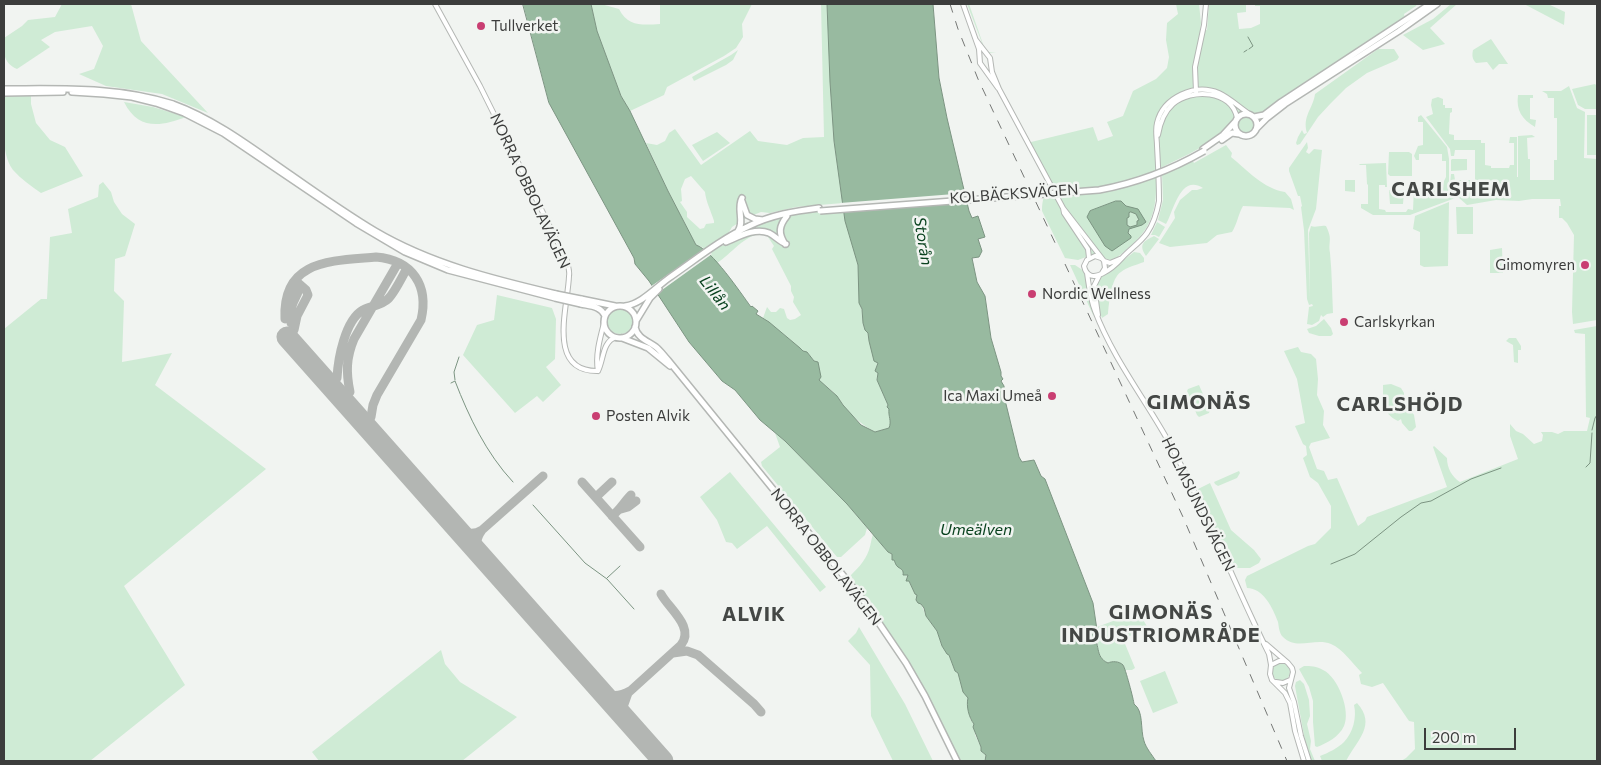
<!DOCTYPE html>
<html>
<head>
<meta charset="utf-8">
<style>
	body { margin:0 }
	#map { position:relative; width:1601px; height:765px; overflow:hidden; background:#f1f4f1; font-family:Commissioner,sans-serif }
	canvas { display:block }
	.frame { position:absolute; inset:0; border:5px solid #3c3d3c; pointer-events:none }
	.scale { position:absolute; left:1424px; top:728px; width:92px; height:22px; box-sizing:border-box; border:2px solid #3c3d3c; border-top:0; padding-left:6px; font-size:15px; line-height:18px; white-space:nowrap; color:#3c3d3c; -webkit-text-stroke:4px #f1f4f1; paint-order:stroke }
</style>
</head>
<body>
<div id="map">
<canvas width="1601" height="765"></canvas>
<div class="frame"></div>
<div class="scale">200 m</div>
</div>
<script>
const g = document.querySelector('canvas').getContext('2d');
g.lineJoin = 'round';
function paint(path, color) { g.fillStyle = color; g.fill(path, 'evenodd'); }
function strokePath(path, color, width, dash) { g.strokeStyle = color; g.lineWidth = width; g.lineCap = dash ? 'butt' : 'round'; g.setLineDash(dash || []); g.stroke(path); }
function write(font, color, halo, rows, align = 'center') {
  g.font = font + ' Commissioner,sans-serif'; g.lineWidth = 5; g.setLineDash([]); g.textBaseline = 'middle'; g.strokeStyle = halo; g.fillStyle = color; for (const [text, x, y, turn = 0] of rows) {
    g.save(); g.translate(x, y); g.rotate((+turn || 0) * Math.PI / 180); g.textAlign = isNaN(turn) ? turn : align; if (halo) g.strokeText(text, 0, 0); g.fillText(text, 0, 0); g.restore();
  }
}
paint(new Path2D(`
	M62,4h69l10,37 67,72 -46,-19 -56,-8 -27,-12 15,-5 9,-23 -11,-20 -37,6 -14,8 9,7 -33,22c-15,-7 -13,-17 -13,-31l18,-12 6,-6 27,-3z
	M591,4h10l18,5c9,18 24,16 41,15v-20h92l-10,20 1,13 -7,11 -12,8 -57,31 -3,8 -34,16 -9,-15 -24,-65z
	M821,4h6l7,137 9,62 -47,4 -26,6 -9,-1 -15,6 -14,9 -4,7 -23,16 -3,-3 -6,-2 -28,-54 -22,-48 11,2 8,-4 4,-8 6,-4 26,36 49,-34 8,10 29,4 16,-7 21,-1zM691,176l14,16c1,10 6,19 9,29v2l-8,1 -2,4 -4,1 -13,-12v-5l-7,-10 2,-1 -1,-12 4,-10z
	M967,4h2l15,43 4,5 8,1h-8l-4,-5z
	M1176,4h23l2,19 -1,8 7,-1 2,-26h37v8l-9,1 2,16 12,-1 9,-4v-18h-5v-2h-2h164l-1,2 -12,8 1,4 -142,95h-15l-11,5 -5,12 -43,24 -33,16c1,33 0,56 -29,79 -7,6 -11,11 -20,11l-4,-4 -17,1 -8,3 -13,-2 -23,-47c0,-11 2,-17 9,-25l-24,-43 66,-16 5,14 15,-5 -6,-14 16,-6 10,-25 23,-12 11,-11 2,-11 -3,-17 1,-17 11,-9z
	M1451,4h6l-27,24 15,16 -22,6 -20,-15 30,-16z
	M1524,4h24l17,8 -1,13z
	M1491,39l17,25h-9l-6,6 -6,-8 -11,1c-4,-4 -4,-8 -3,-13z
	M1378,49h16l5,8 -2,3 -30,13 -21,15 -15,15 -13,14 -18,27 -3,1 -1,-2 2,-6 4,-7 2,4 3,-1c-5,-17 6,-24 8,-39z
	M738,50l-5,10 -7,5 -32,16 -2,-4 39,-22z
	M1595,84l2,2v23h-12l-7,-4 -6,-16z
	M1569,86l8,22 8,4 -1,46 13,1v161l-24,4 -1,-12 2,-77 -7,-12 -5,-5h-3v-12h2l-1,-7h-28l-13,2 -23,-1 -29,5 -9,-8 -48,18h-37l-12,-7v-4h7v-19l-1,-1 -1,-19h-7l1,-1 26,-1 1,24h-2v-2h-6v24l6,1 1,2h20l2,-3 5,1 1,-22h29l1,-7 2,-4v-16h-4v-7h-23v6h-3l-2,-4 4,-10 5,-1v-23h-5v-5l3,-2 26,32 2,12v26l1,-1 1,-10h3l1,6h20v-30h-20l-1,6h-3l-1,-7 -24,-32 7,-3 -2,-9 1,-6 6,-2 5,2v6h2v3h7v4l-2,1 -1,19v2l5,1v5h27v3h4v22l6,1v2h18l1,-3h4v-22h-5l1,-6h7v40h1v-41l14,-1 3,2 -8,1 1,21h2v21h24v-20h3v-42h-3v-20h-6l-1,-4 -5,-3h19z
	M31,95v9l5,19 14,17 15,7 18,29 -42,17c-10,-7 -20,-14 -28,-23 -13,-17 -9,-53 -9,-74z
	M1533,95v3h-3v21l6,1 -1,7c-13,-8 -19,-16 -17,-32z
	M124,102l29,5 33,10c-26,10 -48,13 -62,-15z
	M1587,115h10v40h-10z
	M1238 125a8 8 0 1 1 16 0a8 8 0 1 1-16 0Z
	M717,132l13,11 -27,18 -11,-16z
	M1307,142l1,6 -2,4 3,2 5,-5 8,1 -6,59 -8,21 2,69 -1,-66 2,-7c5,2 9,-1 15,0 7,14 2,15 4,27 2,20 2,40 3,60l-6,1 -4,3 -2,-2 -2,6 -7,4 -5,-1 2,-17 4,-1 -1,-2 -3,1 -2,-6 -3,-69 -3,-23 1,-1 -2,-10h-2l-9,-25v-3z
	M1226,145l6,8 -1,4c16,13 33,32 54,35l6,7 3,11 -4,-2 -47,-2c-5,9 -6,18 -11,26l-15,3 -10,8 -37,4 -11,-4 16,-25 -1,-6 6,-12 12,-10h5l6,-2c-23,-15 -30,25 -37,36l-8,-4 5,-20 -1,-26 30,-14 2,3z
	M1389,152h20l3,2v22h-22l-2,-2z
	M1452,159h15v11l-16,1v-11z
	M1345,180h10v12l-10,-1z
	M103,182l8,10 3,10 8,12 13,10 -10,32 -10,3 -1,32 10,10 -2,61 50,-9 -17,32 111,84 -142,117 61,99 -95,76h-86v-432l37,-30h6l3,-62 22,-4 -4,-24 30,-12 1,-12z
	M1389,190l15,1 -1,13h-13z
	M1449,202l-1,64 -24,1 -4,-2v-33l-7,-3 2,-13z
	M843,207c3,20 11,38 15,57 3,15 -1,29 3,43 3,9 0,19 7,26l1,8 9,22 -3,8 3,2 -1,7 11,25 -1,2 2,2v5l2,9 -2,5 -14,4c-17,-9 -29,-22 -39,-37 -5,-6 -13,-11 -18,-15v-18l-4,-1 -7,-9h-4l-15,-14 -25,-20 4,-11 4,5h5l4,-4 4,1 3,9 3,2 5,-1 6,-4 -8,-13 1,-5 -3,-6v-5l-19,-37 2,-3 -8,-12c-20,-2 -34,20 -49,29l-10,-11 12,-9 3,3c8,-5 17,-12 26,-17 29,-15 63,-17 95,-22z
	M1456,207h17v27h-16z
	M1157,222l8,5 -6,10 -4,-2h-4z
	M1154,236l5,3 -13,17c-8,-12 -2,-15 8,-20z
	M1502,248l1,25h-13v-23z
	M1134,252l6,1 4,5v4c-8,3 -17,5 -23,10 -10,6 -12,31 -13,42l-6,4c-4,-12 -10,-30 -1,-41z
	M1070,265h5l9,6 10,46z
	M497,295l55,13 4,11 -1,40 -9,8 15,18 -18,17 -6,-6 -22,17 -52,-58 14,-30 17,-5z
	M607 321a13 13 0 1 1 26 0a13 13 0 1 1-26 0Z
	M1324,319l7,9 2,6 -2,2h-12l-10,-3 -2,-4 9,-3z
	M1597,326v435h-196l5,-3 9,-9 -1,-27 -5,-1 -26,-38 -11,4 -11,-3 -2,-9 3,-2c-10,-10 -19,-24 -31,-29 -16,-7 -34,7 -48,-7 -4,-4 -4,-10 -5,-15 -5,-14 -15,-34 -31,-34l-2,-8 2,-4 61,-30 7,-2 16,-16v-22l-13,-23 -8,-6 -7,-19 4,-3 -1,-9 -3,-2 -8,-18 10,-3 -8,-44 -13,-28 14,-4 3,5 10,2 5,5 2,20 -1,16 7,16 -1,14 7,13 -19,5 -2,4 8,22 7,2 4,9 9,-2 21,48 7,-5 2,-4 80,-30 -14,-40 1,-1 13,12c0,10 5,19 13,24l58,-23 -8,-23v-12l6,7 7,3 11,10 8,-3 1,-6 -2,-3h11l6,2 6,-3h23l3,-13 -4,-1 -1,-83 -10,-1 -1,-3z
	M1509,338h7l5,8v4h-3v13l-4,-1 -1,-17 -7,-4z
	M1391,384l10,4 3,5v6l10,16 2,12 -4,4h-3l-7,-8 -1,-4 -3,2c-16,-7 -15,-22 -15,-36z
	M1199,385l11,25 -1,3 -10,4 -2,-2 -10,-24 1,-2z
	M775,433l10,8 62,63 20,24 -2,7 -24,22h-4l-75,-91 -1,-4 19,-15z
	M1239,471l1,2 -3,5 -19,8 -3,-2 -1,-2z
	M730,472l96,115 -6,5 -53,-66 -30,23 -5,-6 -6,-1 -9,-22 -17,-23z
	M1210,483l21,47 23,20 7,9 -2,4 -9,5h-15l-12,-22 -25,-57z
	M873,534l15,18 4,2c3,8 10,18 16,21l-2,4 3,2 6,13h2l9,22 11,15 5,15 7,9 6,16 3,2 7,21 2,1 1,3 2,21 4,5 1,11 6,12v4l5,4 -1,6h-28l-51,-98 -59,-84c9,-9 18,-17 22,-29 2,-6 2,-10 4,-16z
	M1133,617l9,1 6,10 -25,11 12,29 -3,2h-7l-1,-4c-5,-3 -10,-6 -16,-3 -9,-3 -11,-11 -10,-20l-6,-9v-2l5,-2v-3l24,-9z
	M859,627l46,77 28,57h-40l-22,-45 -1,-51 -22,-24 8,-8z
	M441,650l4,14 15,18 57,35 -55,44h-143l-7,-9z
	M1272 672a9 9 0 1 1 18 0a9 9 0 1 1-18 0Z
	M1304,666c6,0 13,0 19,4 15,7 28,41 21,56 -5,11 -17,17 -27,21l-2,-1 -2,-24v-21l-4,-14 -10,-18z
	M1165,671l13,32 -25,10 -13,-32z
	M1300,680l4,4 5,16 1,16 -3,8 4,17 -1,8 5,12h-3l-5,-9 -12,-66 1,-4z
	M1357,703c20,22 0,37 -11,58h-24l-2,-5c8,-3 18,-8 24,-14 9,-9 13,-25 10,-37z`), '#cfebd5');
const water = new Path2D(`
	M523,4h68l6,27 24,65 9,15 38,80 28,54c16,5 44,47 55,62l1,-1 6,5 -2,3 13,8 31,26 3,3 4,1 7,9 4,1 3,15 -2,3 18,16 6,9 18,20 14,7 14,-4c3,-7 -1,-12 0,-19l-2,-2 1,-2 -11,-25 1,-7 -3,-2 3,-8 -4,-2 -5,-20 -1,-8 -3,-3 -2,-7 -1,-14 -3,-6 -1,-38 -13,-44 -11,-80 -4,-59 -3,-78h106l6,74 8,40 22,93 3,7 6,-2 7,21 -7,2 4,12 -3,6 -7,1 5,24 8,14 6,42 10,34v4l2,3 -2,2 3,5 1,14 14,57 3,5 12,-2 7,16 4,3 48,124 4,27 -5,2v2c9,9 2,23 16,29 4,-2 11,-2 15,2 2,2 11,36 11,39 10,7 6,25 10,37 2,7 8,14 12,20h-171l1,-6 -5,-4v-4l-8,-20 1,-3c-5,-6 -8,-18 -6,-26l-5,-6 -5,-19 -3,-2 -6,-16 -2,-1 -5,-8 -5,-15 -11,-15 -2,-8 -3,-4 -3,-1 -2,-3 1,-5 -2,-1 -6,-13h-3l2,-6h-5c1,-5 -2,-6 -5,-8 -2,-1 -3,-5 -4,-7h-2v-6l-4,-2 -41,-48 -62,-63 -25,-21 -25,-30 -13,-9 -33,-39 -40,-61 -14,-17 -1,-6 -85,-155z
	M1116,201h5l5,5 12,3 8,13 -4,3 -13,4 -1,4 3,3v2l-19,13 -7,-5 -18,-29 3,-6zM1131,212l5,2 3,6 -2,1v4l-7,2 -3,-2v-7l2,-1v-4z`);
paint(water, '#98baa0');
strokePath(water, '#7c9482', 1);
paint(new Path2D(`
	M967,193l2,8 -128,10 -1,-8z
	M706,248l6,6 -57,41 -5,-8z`), '#f1f4f1');
strokePath(new Path2D(`
	M1248,37l5,9 -4,3
	M1244,52l3,-2
	M455,380l-1,-8 5,-15
	M451,383l4,-2c14,36 31,72 58,101
	M1592,430l3,-12 2,-3
	M1586,467l4,-4 2,-30
	M533,505l52,58 22,16 27,30
	M1331,564l24,-10 46,-37 20,-14 10,-2 40,-22 30,-11
	M607,578l13,-12`), '#7c9482', 1);
strokePath(new Path2D(`
	M285,319c-3,-60 47,-58 91,-62 37,3 53,29 45,63l-44,75 -4,10 -2,12
	M291,323c0,-6 -1,-12 1,-17 3,-10 10,-15 5,-25
	M294,330l3,-14 11,-21 -2,-5 -8,-7
	M337,378c1,-19 8,-58 26,-68 8,-4 19,-5 25,-11 7,-7 14,-22 19,-31
	M350,392c-4,-19 -4,-34 4,-53l44,-76
	M582,482l58,65
	M596,497l16,-15
	M621,509l7,-2 8,-6
	M612,516c8,-6 12,-14 19,-21
	M454,525c9,7 17,12 28,5
	M481,556c-6,-9 -6,-16 1,-26l61,-54
	M673,653l14,-2 11,4 56,49 7,8
	M600,691c11,6 19,6 30,0
	M627,721l-4,-14 5,-14 53,-48c14,-18 -12,-36 -20,-51`), '#b3b6b3', 9);
strokePath(new Path2D(`
	M287,337l376,424`), '#b3b6b3', 21);
const secondary = new Path2D(`
	M435,4l45,82 87,175c1,5 3,11 2,15 -1,31 -23,96 29,95
	M963,4l16,45 1,14 18,25
	M976,40l14,18 2,14 7,17 64,119 1,5 24,36 1,9
	M1196,92l-1,-25 9,-42 2,-21
	M1158,135c2,-12 6,-23 15,-31 18,-16 59,-14 64,14
	M1063,208l41,53 1,7 -3,5
	M1101,258l-6,-2 -8,4 -3,6c5,23 31,0 38,-8 8,-9 18,-15 25,-25 7,-10 10,-21 12,-32 0,-18 -1,-37 -2,-55 0,-7 -2,-15 0,-23 6,-26 38,-40 62,-30 11,5 21,15 32,22
	M1104,261l6,2 12,-5
	M1087,273c2,13 3,26 8,38 17,45 47,84 71,126 39,69 67,145 103,217l2,11 -1,9 2,6 13,13 5,10 5,28 9,30
	M1098,315l-4,-29 5,-10
	M598,371c-3,-15 2,-33 6,-48
	M598,371c6,-12 4,-29 18,-34
	M1266,644l22,19 4,5 1,4 -4,16 5,14 7,34 8,25
	M1271,665l8,-4h6
	M1276,682l7,1 7,-3`);
const highway = new Path2D(`
	M4,89c57,0 113,-3 169,15 36,13 70,37 101,59 33,23 66,47 101,68 56,33 118,48 181,63
	M72,92l32,2 28,3 24,6 28,10 39,20 133,90 49,29 43,18 107,28
	M4,93l59,-1
	M1235 125a11 11 0 1 1 22 0a11 11 0 1 1-22 0Z
	M1254,117l10,-2 17,-13 149,-98
	M1256,129l11,-11 18,-14 114,-73 38,-27
	M1222,140l10,-7 7,1
	M1203,149l20,-14 12,-13
	M742,201l5,14 8,4 8,1
	M738,231c7,-10 -2,-22 4,-33
	M726,242c12,-5 29,-15 43,-9 6,3 10,8 17,11
	M785,244c-7,-11 -6,-18 2,-28
	M581,299l34,7
	M581,304c9,2 20,2 24,12
	M625,306c16,-2 30,-18 44,-28 26,-18 52,-39 80,-52 22,-11 46,-15 70,-18
	M604 322a16 16 0 1 1 32 0a16 16 0 1 1-32 0Z
	M636,321l14,-23 9,-9
	M635,327c2,11 13,14 21,20 5,4 8,9 12,13l196,241 42,62 19,33 32,65
	M622,338l26,10 22,18`);
strokePath(secondary, '#b4b7b4', 6);
strokePath(highway, '#b4b7b4', 8);
strokePath(secondary, '#fff', 4);
strokePath(highway, '#fff', 5);
strokePath(new Path2D(`
	M950,4l8,25 20,50 79,168
	M1065,264l118,253 104,244`), '#757775', 1, [9, 9]);
const highwayBridge = new Path2D(`
	M820,211l279,-21c38,-7 72,-20 105,-39
	M556,294l25,5
	M555,298l26,6`);
strokePath(highwayBridge, '#b4b7b4', 8, []);
strokePath(highwayBridge, '#fff', 5);
for (const [x, y, r, color] of [
	[481,26,5,"#c93e72"],
	[1585,265,5,"#c93e72"],
	[1032,294,5,"#c93e72"],
	[1344,322,5,"#c93e72"],
	[1052,396,5,"#c93e72"],
	[596,416,5,"#c93e72"]
]) { const dot = new Path2D(); dot.arc(x, y, r, 0, 2 * Math.PI); g.fillStyle = color; g.fill(dot); strokePath(dot, '#f1f4f1', 2); }
write('15px', '#3c3d3c', '#f1f4f1', [
	["Tullverket",491,26],
	["Gimomyren",1575,265,"right"],
	["Nordic Wellness",1042,294],
	["Carlskyrkan",1354,322],
	["Ica Maxi Umeå",1042,396,"right"],
	["Posten Alvik",606,416]
], 'left');
write('15px', '#3c3d3c', '#f1f4f1', [
	["NORRA OBBOLAVÄGEN",530,191,65],
	["KOLBÄCKSVÄGEN",1014,194,-4],
	["HOLMSUNDSVÄGEN",1198,504,64],
	["NORRA OBBOLAVÄGEN",826,557,52]
]);
write('italic 16px', '#09421f', '#f1f4f1', [
	["Storån",923,241,81],
	["Lillån",715,293,52],
	["Umeälven",976,530]
]);
g.letterSpacing = '1px';
write('bold 20px', '#444745', '#f1f4f1', [
	["CARLSHEM",1451,189],
	["GIMONÄS",1199,402],
	["CARLSHÖJD",1400,404],
	["GIMONÄS",1161,612],
	["INDUSTRIOMRÅDE",1161,635],
	["ALVIK",754,614]
]);
g.letterSpacing = '0px';
</script>
</body>
</html>
